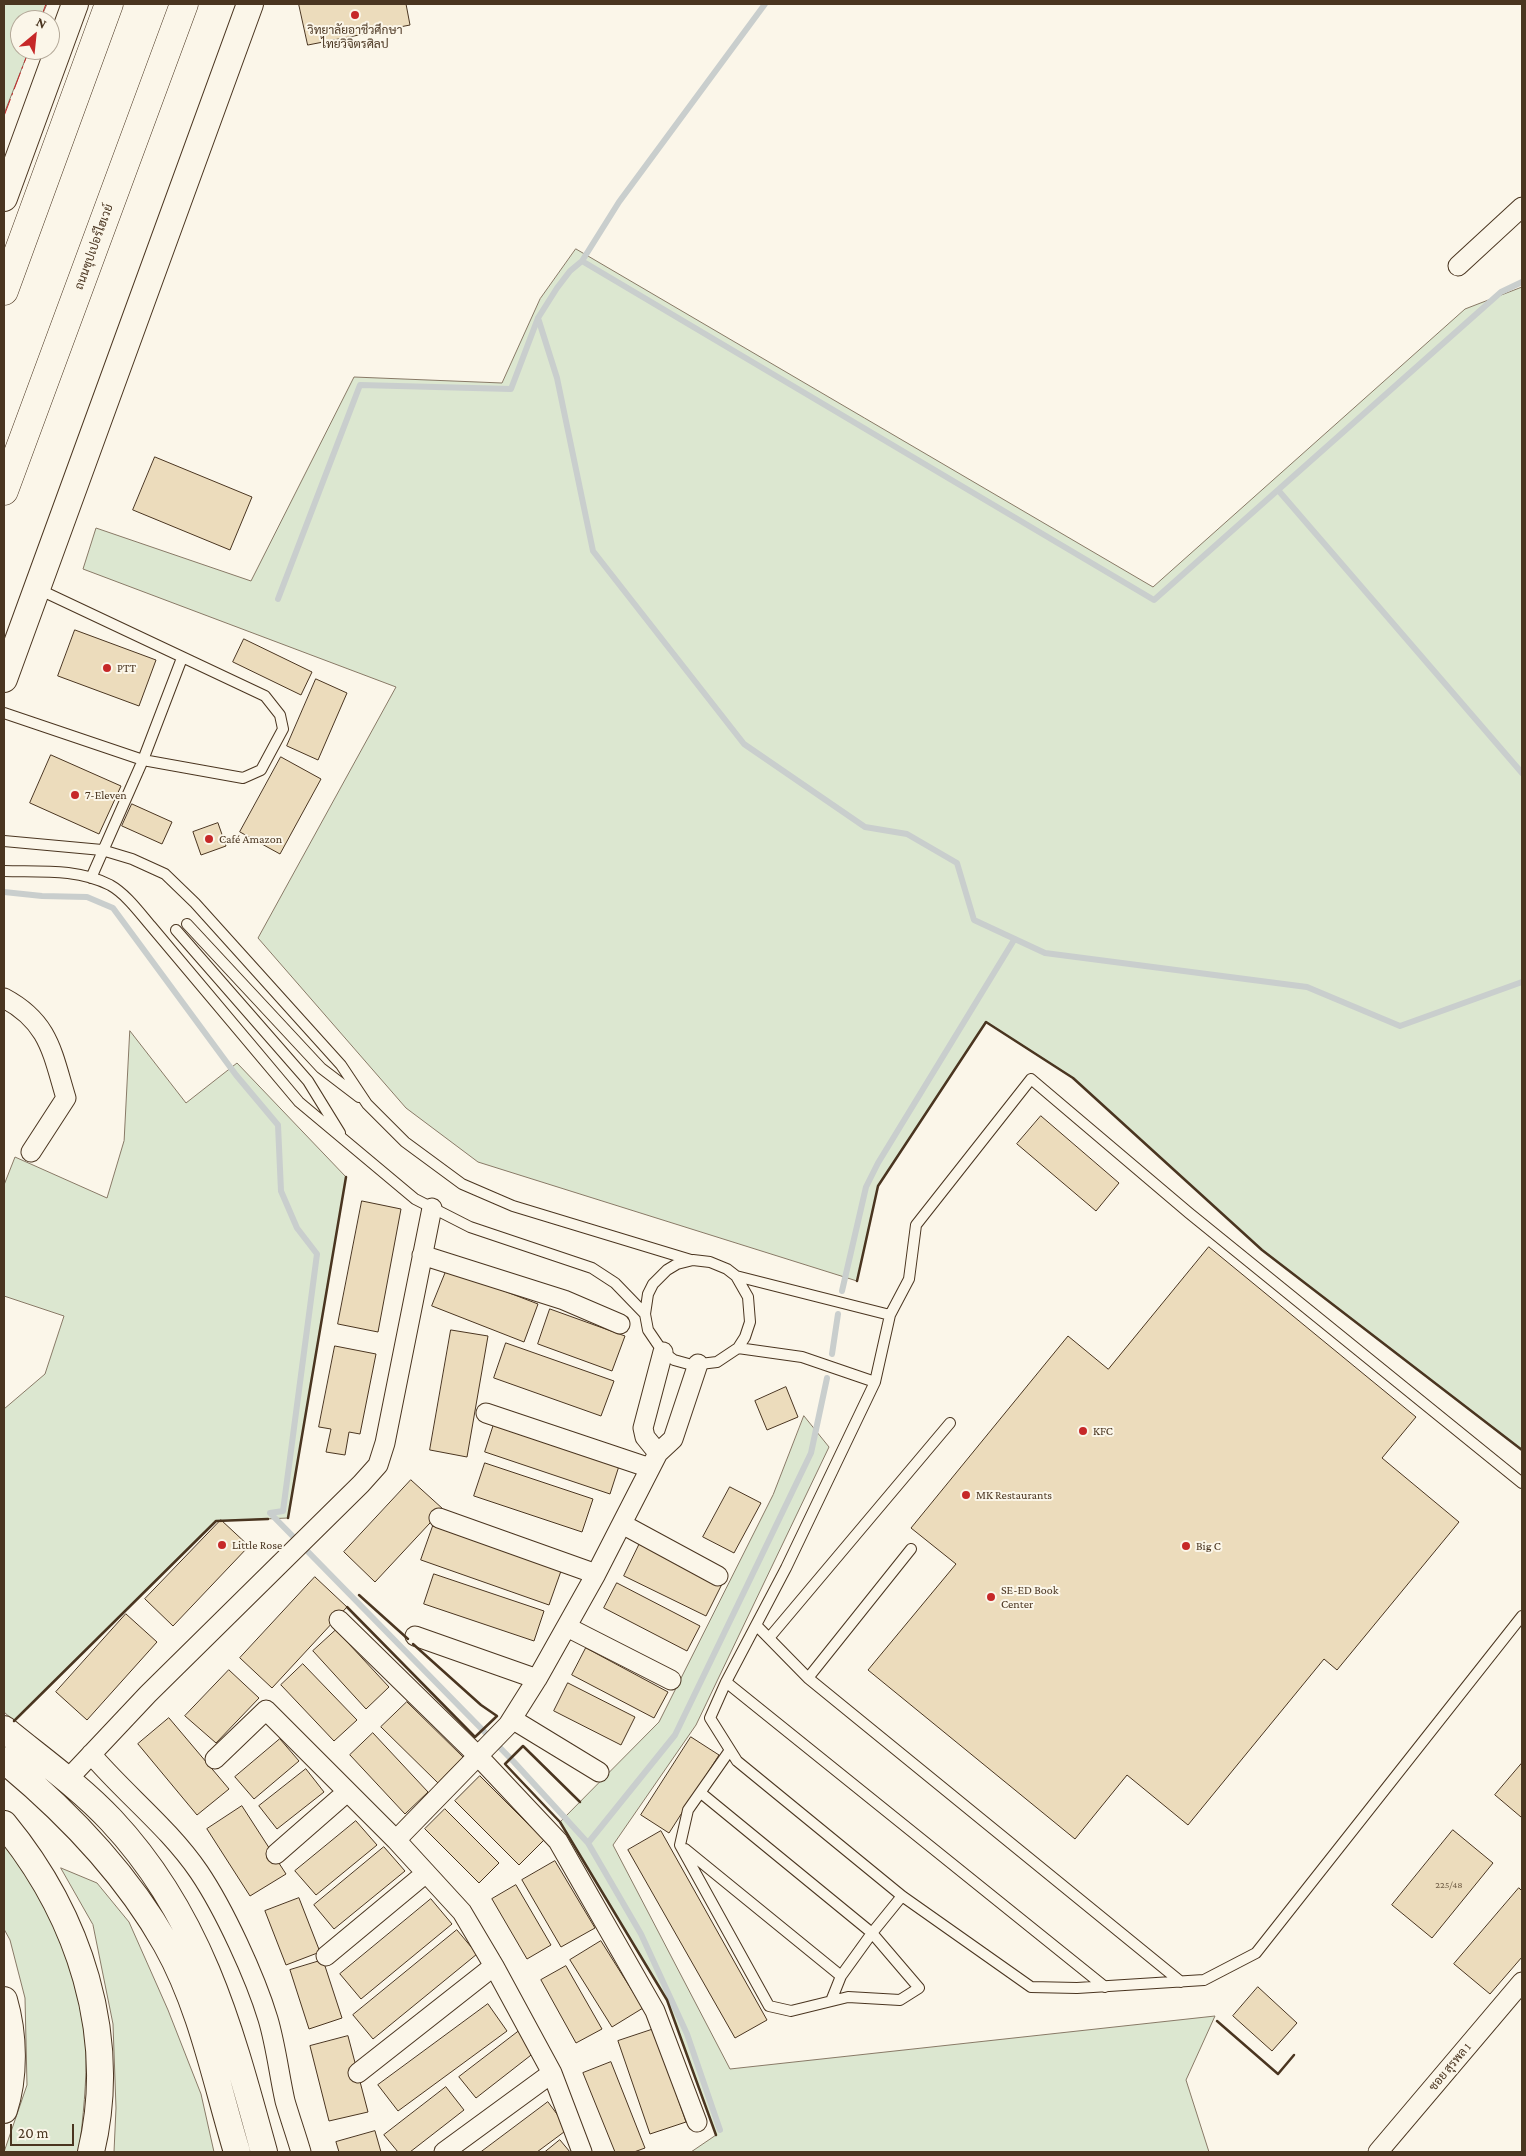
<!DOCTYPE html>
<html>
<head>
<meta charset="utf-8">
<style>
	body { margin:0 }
	#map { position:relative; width:1526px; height:2156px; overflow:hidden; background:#fbf6e9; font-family:"Crimson Pro",serif }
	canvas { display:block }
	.frame { position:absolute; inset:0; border:5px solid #4a3520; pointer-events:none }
	.north { position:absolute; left:10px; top:10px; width:50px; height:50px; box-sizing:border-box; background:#fbf6e9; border:1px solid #b4a999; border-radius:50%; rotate:28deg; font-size:14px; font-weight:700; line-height:20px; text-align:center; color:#4a3520 }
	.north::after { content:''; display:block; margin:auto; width:18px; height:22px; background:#c62828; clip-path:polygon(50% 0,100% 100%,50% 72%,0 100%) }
	.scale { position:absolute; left:10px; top:2124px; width:64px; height:22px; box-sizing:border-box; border:2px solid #4a3520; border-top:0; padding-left:6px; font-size:15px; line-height:18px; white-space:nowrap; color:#4a3520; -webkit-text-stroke:4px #fbf6e9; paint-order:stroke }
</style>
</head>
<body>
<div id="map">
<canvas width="1526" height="2156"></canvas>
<div class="frame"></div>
<div class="north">N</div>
<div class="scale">20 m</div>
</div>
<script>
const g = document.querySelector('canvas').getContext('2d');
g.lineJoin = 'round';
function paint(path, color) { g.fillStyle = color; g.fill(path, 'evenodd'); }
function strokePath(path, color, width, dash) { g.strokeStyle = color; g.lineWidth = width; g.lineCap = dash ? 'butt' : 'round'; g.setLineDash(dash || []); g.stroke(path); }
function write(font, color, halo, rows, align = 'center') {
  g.font = font + ' "Crimson Pro",Sarabun,serif'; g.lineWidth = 4; g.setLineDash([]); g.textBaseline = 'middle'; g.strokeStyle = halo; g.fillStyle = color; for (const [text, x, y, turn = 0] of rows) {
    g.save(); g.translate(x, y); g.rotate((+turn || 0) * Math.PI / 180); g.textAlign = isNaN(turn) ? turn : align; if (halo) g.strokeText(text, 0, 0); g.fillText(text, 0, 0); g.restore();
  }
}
const green = new Path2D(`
	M4,4h43l-7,16h-20v30h9l-25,64z
	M576,249l577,338 312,-278 57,-22v1163l-260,-200 -189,-172 -87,-56 -108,164 -21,95 -379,-119 -72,-54 -148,-170 138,-251 -313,-118 13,-41 155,53 103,-204 148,6 38,-84z
	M130,1031l56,72 51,-40 109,114 -58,341 -72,3 -202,200 -10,-9v-303l41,-35 19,-58 -60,-20v-111l11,-28 92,41 17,-57z
	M804,1416l25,31 -133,278 -83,120 117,224 485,-53 -29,64 23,72h-518l25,-17 -49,-135 -107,-178 99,-100 114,-227z
	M4,1844c44,53 79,133 82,202 1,36 -3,71 -7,106h-75l23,-67 -2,-87 -15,-58 -6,-11z
	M61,1868l36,15 32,39 39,88 33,84 13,58h-100l2,-44 -3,-84 -20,-99z`);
paint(green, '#dce7d0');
strokePath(green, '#887966', 1);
strokePath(new Path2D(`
	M582,261l572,339 347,-308 21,-10
	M538,318l19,60 36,173 151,193 121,83 42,7 50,29 17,57 71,33 262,34 93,39 122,-44
	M1278,490l244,283
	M278,599l82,-214 151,4 27,-71 19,-30 13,-17 12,-10 37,-59 146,-198
	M4,892l38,4 45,1 26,11 123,167 42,50 3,66 16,37 20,26 -34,257 -13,2 244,249 74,81 53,91 46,100 33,96
	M842,1291l24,-104 12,-24 136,-223
	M832,1354l6,-40
	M588,1843l87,-108 136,-282 16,-75`), '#c9cecd', 6);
const building = new Path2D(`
	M299,4h107l4,21 -102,20z
	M155,457l97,40 -22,53 -97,-40z
	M75,630l81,30 -17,46 -81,-30z
	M244,639l68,33 -11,23 -68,-33z
	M316,679l31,14 -29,67 -31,-14z
	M51,755l70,31 -22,48 -69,-31z
	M281,757l40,22 -41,75 -40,-22z
	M132,804l40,18 -10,22 -40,-18z
	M218,823l8,23 -25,9 -8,-23z
	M1041,1116l78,67 -23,28 -79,-67z
	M362,1201l39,8 -23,123 -40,-8z
	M1209,1247l207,170 -34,41 77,64 -122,148 -13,-11 -136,166 -61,-50 -52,64 -207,-169 88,-106 -45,-36 157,-192 40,33z
	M447,1269l91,35 -14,38 -92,-36z
	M550,1309l75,27 -13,35 -74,-27z
	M451,1330l37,6 -21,121 -37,-7z
	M506,1343l108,38 -13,35 -107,-38z
	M335,1346l41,8 -16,80 -11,-2 -4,23 -19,-3 5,-23 -12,-2z
	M786,1387l12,30 -31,13 -12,-29z
	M494,1424l125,42 -9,28 -125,-42z
	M485,1463l108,36 -11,33 -108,-36z
	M411,1480l32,29 -68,73 -31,-30z
	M730,1487l31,16 -27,50 -31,-16z
	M221,1520l28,26 -76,80 -28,-27z
	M433,1526l128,45 -12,34 -128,-45z
	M640,1543l82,41 -16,32 -82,-40z
	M434,1574l110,37 -10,30 -110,-37z
	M315,1577l32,30 -75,81 -32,-30z
	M617,1583l83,43 -13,25 -83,-43z
	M126,1614l31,28 -70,78 -31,-28z
	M336,1630l53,57 -23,22 -53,-58z
	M586,1648l82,44 -14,26 -82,-43z
	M303,1664l54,56 -23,21 -53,-56z
	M229,1670l30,28 -43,45 -31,-27z
	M568,1683l67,34 -14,28 -67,-34z
	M407,1702l56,55 -25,26 -57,-56z
	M169,1718l60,71 -32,26 -59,-71z
	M373,1733l55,59 -23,22 -55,-59z
	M691,1737l28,18 -50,78 -28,-18z
	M280,1739l19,22 -45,38 -19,-22z
	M1522,1763v53l-1,1 -26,-22z
	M306,1769l18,23 -47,37 -18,-23z
	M480,1776l64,64 -25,25 -64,-64z
	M242,1806l44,68 -36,22 -43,-67z
	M445,1809l54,54 -20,20 -54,-54z
	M356,1821l21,24 -61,50 -21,-24z
	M1453,1830l40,33 -61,75 -40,-33z
	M661,1831l106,189 -32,18 -107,-188z
	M384,1847l21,24 -71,58 -20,-24z
	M555,1861l40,67 -34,19 -39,-67z
	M516,1885l35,60 -24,14 -35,-60z
	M1519,1888l3,3v66l-32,37 -36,-30z
	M299,1898l21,54 -34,13 -21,-54z
	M431,1899l21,25 -91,75 -21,-25z
	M457,1930l20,24 -104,85 -20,-24z
	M601,1941l42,67 -31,19 -42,-67z
	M323,1960l19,58 -33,11 -19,-59z
	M566,1966l36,63 -26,14 -35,-63z
	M1258,1987l39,36 -25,28 -39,-35z
	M488,2004l19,27 -109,80 -20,-26z
	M654,2029l32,93 -36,12 -32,-93z
	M519,2031l16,21 -59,46 -17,-21z
	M348,2036l20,76 -39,9 -19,-75z
	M611,2062l34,86 -11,4h-19l-32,-79z
	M446,2087l18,23 -54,42h-12l-14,-17z
	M548,2102l20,27 -31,23h-56z
	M375,2131l6,21h-42l-3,-10z
	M560,2140l10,12h-25z`);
paint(building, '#ecdcbc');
strokePath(building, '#4a3520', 1);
const service = new Path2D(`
	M4,713l139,47 100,18 18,-8 22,-41 -3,-14 -15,-19 -227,-107
	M4,841l98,9 30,9 33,15 30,29 146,162 26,39 38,38 57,42 51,22 178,54
	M4,871c35,1 73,-3 106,14 16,9 29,27 41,41l148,176 116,97 55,28 122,41 23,15 30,31 3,16 15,22 11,8 18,5 25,-3 21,-14 7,-11 5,-15 -2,-25 -12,-21 -9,-7 -17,-7 -17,-2 -16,4 -10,6 -14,14 -5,10 -3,20
	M91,878l52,-118 39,-102
	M187,924l134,144 38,29
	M176,930l132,151 32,52
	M736,1276l154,39
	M738,1348l64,9 73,25
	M1522,1483l-333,-270 -158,-134 -115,146 -7,54 -19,36 -15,67 -89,186 -60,114 -16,36 27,43 165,135 129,91 46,1 127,-8 52,-27 266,-337
	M756,1625l52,53 373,304
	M769,1638l181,-215
	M808,1678l103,-129
	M726,1682l379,305
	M730,1750l-42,60 -8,35 89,161 22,5 57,-14 52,3 19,-12 -47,-55 30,-37
	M701,1793l171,140 -31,43 -10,25
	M685,1849l156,127`);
const minor = new Path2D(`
	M1458,266l64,-59
	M4,998c45,24 48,54 62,100l-35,54
	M422,1255l142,45 56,24
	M486,1413l164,55
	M658,1453l-13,-16 -2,-9 20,-76
	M439,1518l157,56
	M622,1524l96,52
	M339,1620l139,136 80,85 97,170 42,111
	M567,1627l104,53
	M415,1636l122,43
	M512,1719l87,53
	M91,1754c34,40 78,74 108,118 25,37 56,104 69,147 8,27 11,55 17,82 5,17 11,34 16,51
	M215,1759l51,-49 130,130 66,72 32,54 58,107 30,79
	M67,1780l81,-86 213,-210 17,-19 7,-22 47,-235
	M396,1840l112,-115 29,-46 59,-105 62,-121 15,-14 25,-75
	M276,1854l71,-62
	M326,1956l100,-83
	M358,2073l136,-107
	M444,2152l108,-79
	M1378,2152l144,-170`);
const secondary = new Path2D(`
	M4,198l71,-194
	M4,679l246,-675
	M4,1729c35,29 75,57 107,91 90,96 119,208 153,332
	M4,1760c63,52 122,113 162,184 36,64 50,139 71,208
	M4,1824c75,91 115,211 87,328
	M4,2000c10,34 11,76 0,110`);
const trunk = new Path2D(`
	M4,291l105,-287
	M4,491l180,-487`);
strokePath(service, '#4a3520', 12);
strokePath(minor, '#4a3520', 21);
strokePath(secondary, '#4a3520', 28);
strokePath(trunk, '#4a3520', 29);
strokePath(service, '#fbf6e9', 10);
strokePath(minor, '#fbf6e9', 19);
strokePath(secondary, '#fbf6e9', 26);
strokePath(trunk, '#fbf6e9', 28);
strokePath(new Path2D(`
	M857,1281l21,-95 108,-164 87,56 189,172 260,200
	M288,1518l58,-341
	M359,1595l49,44
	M347,1607l128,130 22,-21 -16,-11 -68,-61
	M14,1721l202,-200 52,-2
	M580,1802l-57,-56 -18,18 55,58 107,178 49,135
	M1217,2021l61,53 16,-19`), '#4a3520', 2.5);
strokePath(new Path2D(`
	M40,20l6,-16
	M4,116l25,-66`), '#c62828', 1, [18, 4, 2.5, 4]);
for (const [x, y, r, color] of [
	[355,15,5,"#c62828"],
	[107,668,5,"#c62828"],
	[75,795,5,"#c62828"],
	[209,839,5,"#c62828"],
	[1083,1431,5,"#c62828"],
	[966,1495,5,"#c62828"],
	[222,1545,5,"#c62828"],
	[1186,1546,5,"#c62828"],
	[991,1597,5,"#c62828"]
]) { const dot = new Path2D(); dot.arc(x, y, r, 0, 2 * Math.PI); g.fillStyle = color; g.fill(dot); strokePath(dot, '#fbf6e9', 2); }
write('10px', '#725f47', null, [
	["225/48",1449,1885]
]);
write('12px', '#4a3520', '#fbf6e9', [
	["วิทยาลัยอาชีวศึกษา",355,30,"center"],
	["ไทยวิจิตรศิลป",355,44,"center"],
	["PTT",117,668],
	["7-Eleven",85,795],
	["Café Amazon",219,839],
	["KFC",1093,1431],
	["MK Restaurants",976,1495],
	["Little Rose",232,1545],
	["Big C",1196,1546],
	["SE-ED Book",1001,1590],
	["Center",1001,1604]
], 'left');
write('12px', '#4a3520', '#fbf6e9', [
	["ถนนซุปเปอร์ไฮเวย์",94,247,-70],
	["ซอย สุรพล 1",1450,2067,-50]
]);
</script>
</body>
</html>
